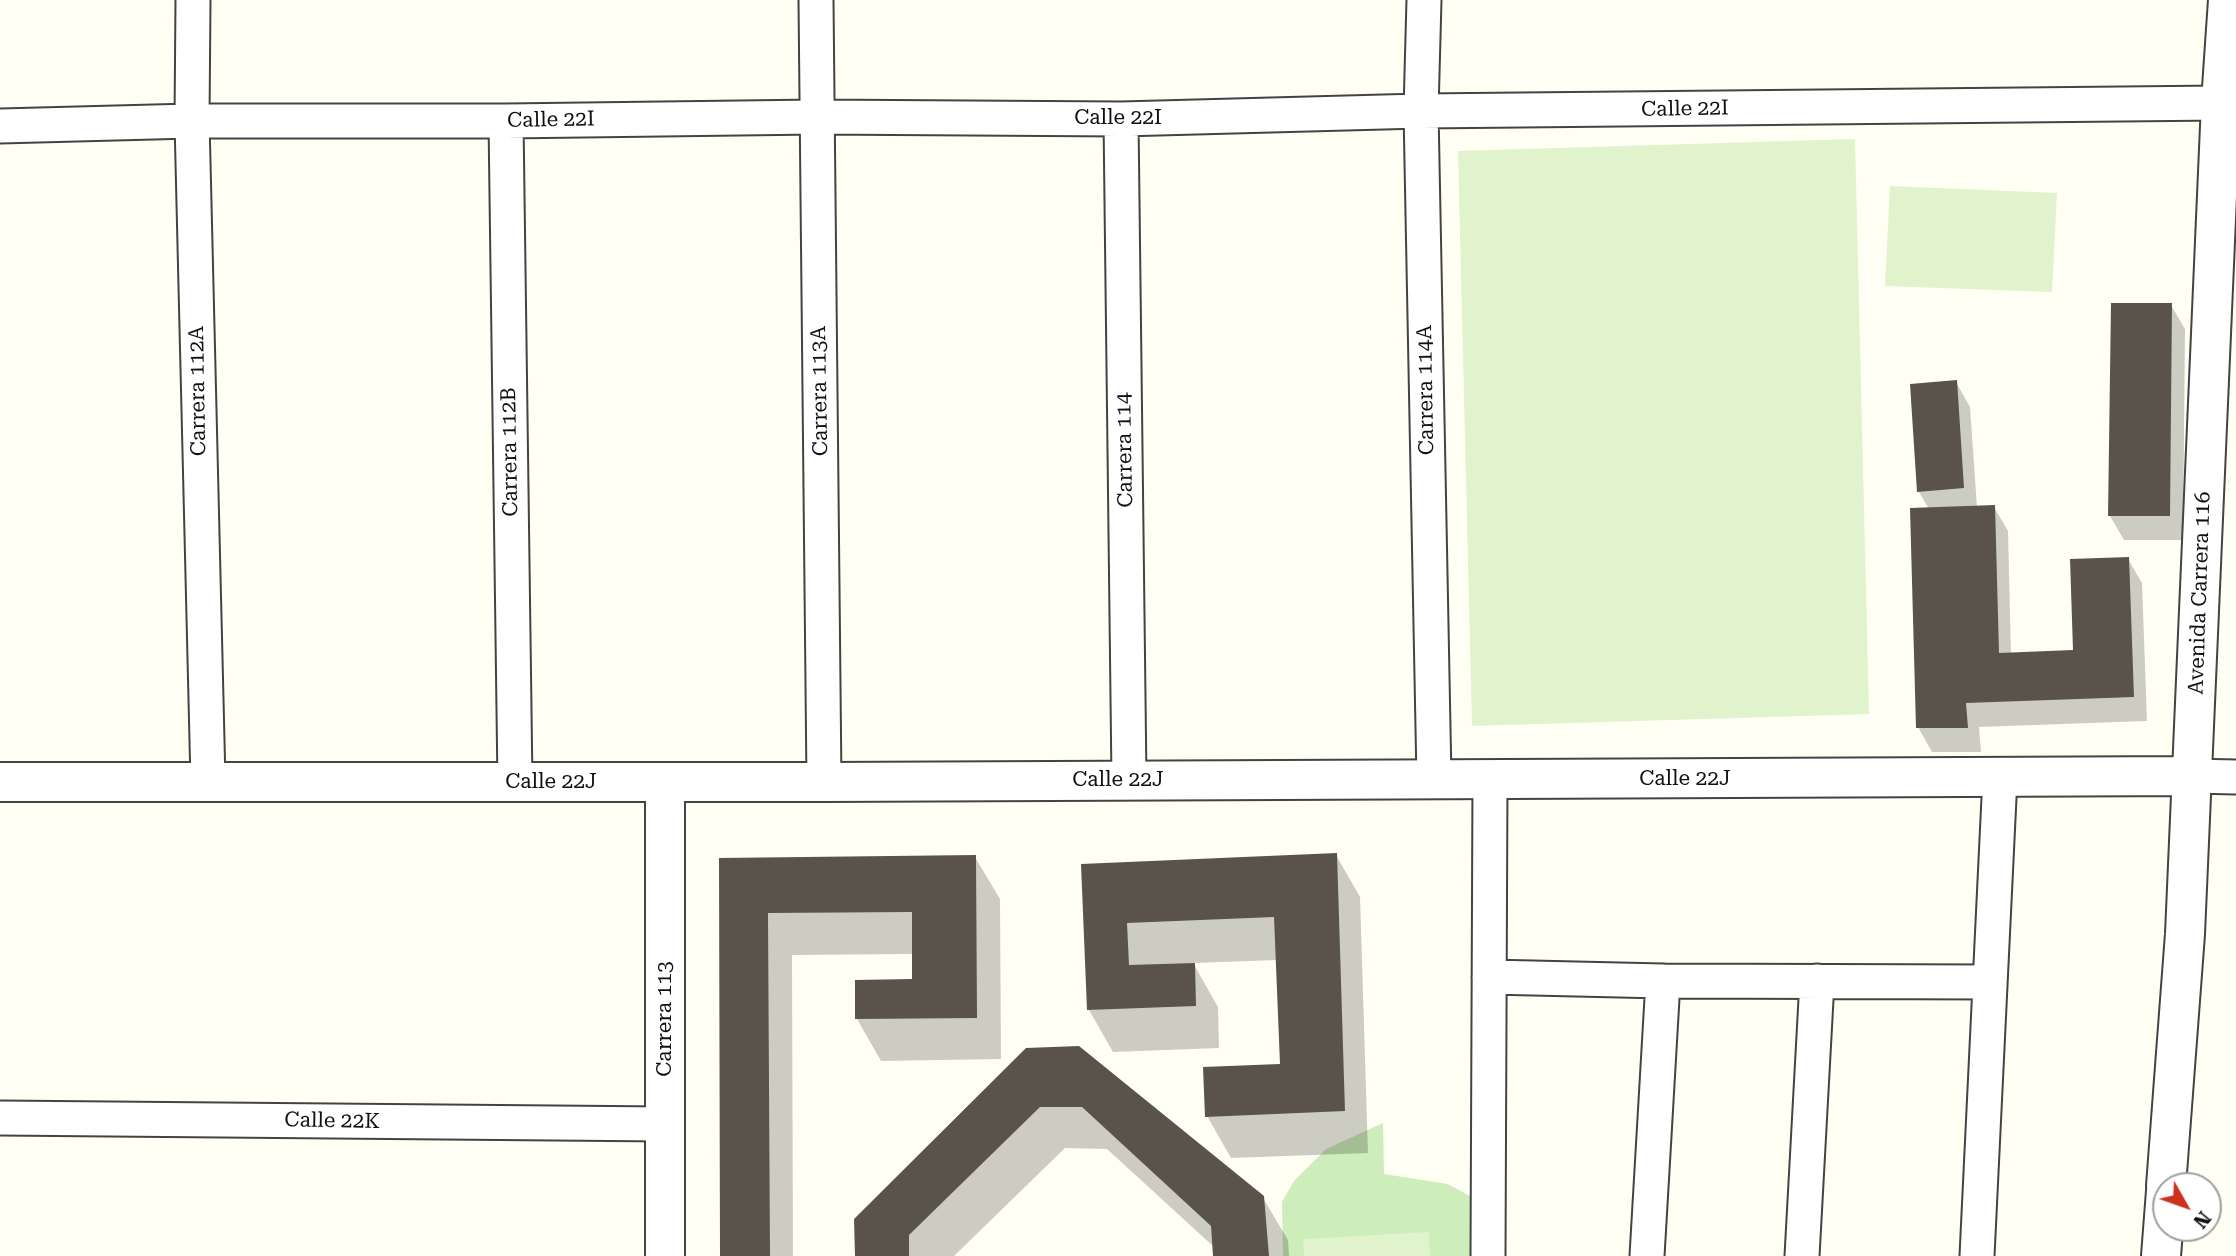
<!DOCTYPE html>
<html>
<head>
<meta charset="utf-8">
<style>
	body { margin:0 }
	#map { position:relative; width:2236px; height:1256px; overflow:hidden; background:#fffff4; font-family:"Roboto Serif",serif }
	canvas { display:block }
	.north { position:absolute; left:2152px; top:1172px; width:70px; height:70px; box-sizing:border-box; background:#fff; border:2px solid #9f9f9f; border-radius:50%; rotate:130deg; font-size:19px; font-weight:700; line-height:28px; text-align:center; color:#101010 }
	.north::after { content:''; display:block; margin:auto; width:24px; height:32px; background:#ca311f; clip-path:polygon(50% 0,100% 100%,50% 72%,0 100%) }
</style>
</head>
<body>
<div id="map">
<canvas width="2236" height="1256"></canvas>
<div class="north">N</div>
</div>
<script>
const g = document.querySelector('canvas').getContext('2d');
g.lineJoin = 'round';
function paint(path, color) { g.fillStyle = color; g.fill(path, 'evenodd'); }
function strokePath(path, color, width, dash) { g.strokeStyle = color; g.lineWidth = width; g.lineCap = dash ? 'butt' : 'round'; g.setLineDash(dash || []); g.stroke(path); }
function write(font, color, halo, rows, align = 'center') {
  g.font = font + ' "Roboto Serif",serif'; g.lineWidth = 7; g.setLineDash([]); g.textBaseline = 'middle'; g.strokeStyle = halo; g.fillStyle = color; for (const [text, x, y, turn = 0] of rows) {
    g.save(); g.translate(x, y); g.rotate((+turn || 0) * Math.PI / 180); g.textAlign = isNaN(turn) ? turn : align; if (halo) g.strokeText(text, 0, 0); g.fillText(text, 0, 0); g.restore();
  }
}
paint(new Path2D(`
	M1383,1123l1,51 64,10 40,22v50h-205l-1,-54 12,-21 32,-32z`), '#cdedba');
paint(new Path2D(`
	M1855,139l14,575 -397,12 -14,-575z
	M1890,186l167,7 -5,99 -167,-6z
	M1429,1232l1,24h-126l-1,-17z`), '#e0f3cd');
paint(new Path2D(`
	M2171,305l14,24 -2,211h-59l-14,-24z
	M1956,382l14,25 7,100h17l14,24 3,123 64,-2 53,-93 14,24 5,138 -168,6 2,25h-49l-14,-25 11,-218 -10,-17z
	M1336,855l24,42 8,256 -137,5 -24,-42 75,-50 -4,-106 -85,3 25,44 1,41 -106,4 -24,-42 -6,-144z
	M975,857l25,42 1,160 -120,2 -24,-42 56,-38v-27l-121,1 1,301h-71l-1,-397z
	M1026,1049l237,149 25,42 1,16h-75v-9l-107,-98 -42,-1 -111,108h-98z`), '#0003');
paint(new Path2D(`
	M2111,303h61l-2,213h-62z
	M1957,380l7,108 -47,4 -7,-108z
	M1995,505l4,148 74,-3 -3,-91 59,-2 5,140 -168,6 2,25h-52l-6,-220z
	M1337,853l8,258 -140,6 -2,-50 77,-3 -6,-147 -147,6 2,42 66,-2 1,43 -109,4 -6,-146z
	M976,855l1,163 -122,1v-39l57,-1v-67l-144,1 2,343h-50l-1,-398z
	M1079,1046l185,150 5,60h-56l-2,-30 -129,-119h-42l-131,128v21h-54l-1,-37 172,-171z`), '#5a534c');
const minor = new Path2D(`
	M193,0l-1,121 16,661
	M816,0l8,782
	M1424,0l-3,111 13,668
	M1121,119l8,661
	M506,121l9,662
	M0,126l192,-5h314l311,-4 304,2 300,-8 800,-8
	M2191,776l45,1
	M1489,977l174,4 327,1
	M0,1118l665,6
	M1488,1256l2,-476
	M1647,1256l16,-275
	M1802,1256l15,-275
	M1977,1256l23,-479`);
const tertiary = new Path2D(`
	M0,782h824l1367,-6
	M2166,1186l19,-252 36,-831 7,-103
	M665,1256v-474
	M2161,1256l5,-65`);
strokePath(minor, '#434343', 37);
strokePath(tertiary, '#434343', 42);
strokePath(minor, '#fff', 33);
strokePath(tertiary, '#fff', 38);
write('21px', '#101010', '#fff', [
	["Calle 22I",1685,109,-1],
	["Calle 22I",1118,118],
	["Calle 22I",551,120,-1],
	["Carrera 114A",1426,390,-91],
	["Carrera 112A",198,391,-91],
	["Carrera 113A",820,391,-91],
	["Carrera 114",1125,450,-91],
	["Carrera 112B",510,452,-91],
	["Avenida Carrera 116",2200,593,-88],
	["Calle 22J",1685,779],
	["Calle 22J",1118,780],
	["Calle 22J",551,782],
	["Carrera 113",665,1019,-90],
	["Calle 22K",332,1121,1]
]);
</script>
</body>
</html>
